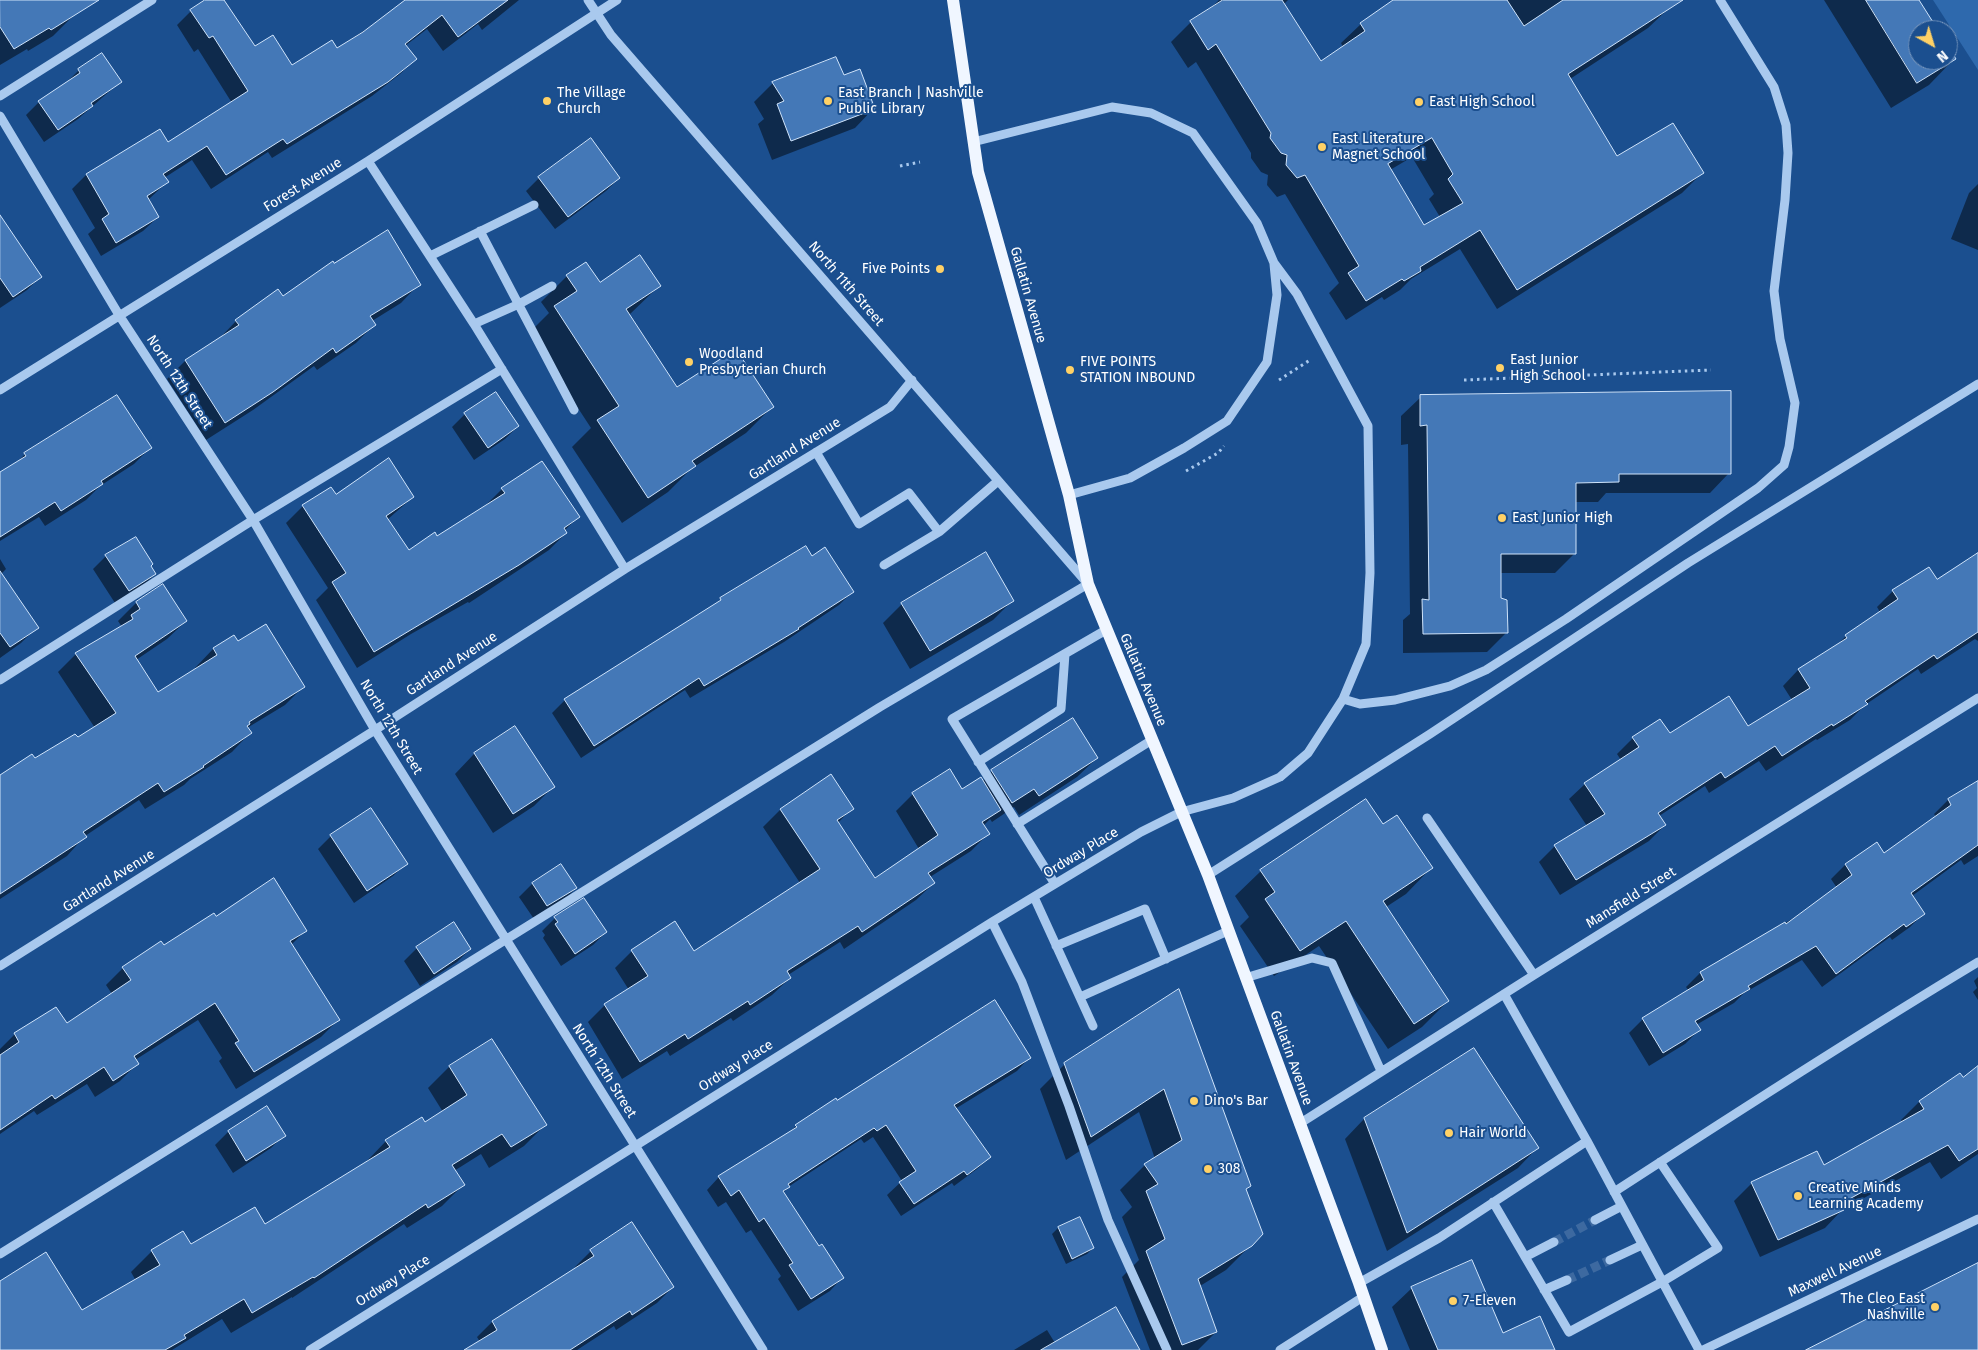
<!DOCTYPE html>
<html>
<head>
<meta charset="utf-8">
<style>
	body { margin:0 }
	#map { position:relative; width:1978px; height:1350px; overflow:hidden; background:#1b4f8f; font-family:"Fira Sans",sans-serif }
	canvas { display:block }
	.north { position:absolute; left:1908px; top:20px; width:50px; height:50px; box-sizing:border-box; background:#1b4f8f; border:1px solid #7695bc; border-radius:50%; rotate:141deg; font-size:14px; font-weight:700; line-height:20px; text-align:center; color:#fff }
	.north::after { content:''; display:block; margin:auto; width:18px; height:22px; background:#ffd166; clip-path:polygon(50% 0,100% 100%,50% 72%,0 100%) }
</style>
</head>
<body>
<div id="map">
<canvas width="1978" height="1350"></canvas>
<div class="north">N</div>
</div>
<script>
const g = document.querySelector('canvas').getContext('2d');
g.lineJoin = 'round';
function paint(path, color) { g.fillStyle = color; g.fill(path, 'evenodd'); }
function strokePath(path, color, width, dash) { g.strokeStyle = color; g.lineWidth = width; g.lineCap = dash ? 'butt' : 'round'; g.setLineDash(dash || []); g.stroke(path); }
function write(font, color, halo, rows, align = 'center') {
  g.font = font + ' "Fira Sans",sans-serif'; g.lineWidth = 4; g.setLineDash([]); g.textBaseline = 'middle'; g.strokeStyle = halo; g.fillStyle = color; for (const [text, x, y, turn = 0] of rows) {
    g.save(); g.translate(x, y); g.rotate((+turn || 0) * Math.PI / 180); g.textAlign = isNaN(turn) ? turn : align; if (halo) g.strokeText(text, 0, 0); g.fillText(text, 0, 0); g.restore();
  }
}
paint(new Path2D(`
	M1933,0h45v70z`), '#2e69ad');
paint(new Path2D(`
	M0,0h67l8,14 -22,22 -25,15 -1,-2 -27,16z
	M207,0h15l33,48 37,18 44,-17 75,-49h108l-37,30 -4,-6 -35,27 -16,-22 -22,17 10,13 -15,15 -28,22 -100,62 -4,-6 -57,37 -19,-29 -28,18 3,4 -19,18 10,17 -15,14 -42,25 -13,-22 7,-6 -23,-39 14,-14 73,-44 9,13 64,-41 -34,-54 -4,3 -17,-27 14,-14z
	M1219,0h69l-5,5 38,58 22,-16 -2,-4 20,-19 34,-24h267l6,9 -20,19 -78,51 47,78 85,16 -20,20 -185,116 -37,-60 -49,30 -11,11 -16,10 -2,-3 -36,23 -17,-27 10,-10 -54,-89 -8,3 -10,-12 1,-10 -7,-3 -10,-14v-5l-55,-91 -8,6 -17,-26 20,-20 18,-12zM1412,157l22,37 -5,5 11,18 -16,10 -34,-57z
	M1824,0h94l18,30h-18v30h30v-11l6,10 -25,26 -38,23z
	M835,59l8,18 31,31 -19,20 -83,32 -14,-36 6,-5 -10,-17 19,-19z
	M79,70l41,12 -42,37 -34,23 -18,-27 13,-13 27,-19z
	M539,178h80l-13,13 -51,38 -29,-38z
	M1978,184v66l-27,-11 18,-46z
	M0,218l40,59 -13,13 -27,18z
	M567,276l32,8 60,2 -30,29 48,74 95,18 -26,26 -55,36 -23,23 -46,31 -50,-76 19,-19 -62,-95 20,-20 -8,-11z
	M419,284l-18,19 -29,18 2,4 -18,18 -39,27 -3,-4 -61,44 -47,30 -39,-61 18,-18 33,-21 18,-19z
	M1421,397l308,76 -19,20h-104l-8,9h-23v51l-20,20h-55v26l7,33 -20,20 -84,1v-33l7,-6 -2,-170 -7,1v-29z
	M465,414l53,12 -13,13 -31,21 -22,-33z
	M150,448l-16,16 -34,22 -14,14 -41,26 -6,-9 -39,24v-67l15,-9 10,-11z
	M502,489l76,28 -14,14 2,2 -17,17 -80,53 -1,-1 -57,32 -54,34 -41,-68 12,-12 -42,-65 17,-17 33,-10 77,1 -26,23 21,32 29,-14 48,-32z
	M1978,555v86l-3,-2 -54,35 -3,-5 -53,36 -15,15 -33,20 -1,-1 -50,32 -7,-10 -50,32 -4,-7 -46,30 6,9 -16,16 -89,54 -21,-33 16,-16 32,-20 -18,-27 16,-15 36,-24 -4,-6 16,-16 115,-10 44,-28 -9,-14 15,-16 37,-23 11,-11 34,-24 -3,-5 16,-16 44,-10z
	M106,556l44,10 5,8 -13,13 -27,16 -22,-34z
	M0,559l6,10 -5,5 36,53 -16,16 -21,15z
	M163,586l23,35 -19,18 -31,21 22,34 38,-24 -1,-2 18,-19 21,-12 4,6 65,44 -18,18 -38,23 3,5 -18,19 -42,27 -6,6 -39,24 -6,-9 -54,36 -18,20 -67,43v-123l78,-37 17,-11 -37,-56 18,-18 46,-27 -4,-6 18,-18z
	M852,592l-13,13 -55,37 -94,56 -5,-8 -104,68 -29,-45 13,-13 149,-94 7,-7z
	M1013,600l-20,20 -83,49 -27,-46 19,-19z
	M514,727l39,60 -19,19 -41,27 -38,-59 19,-20z
	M1097,758l-20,19 -58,38 -5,-8 -22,15 -2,-3 -7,7 5,8 -17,17 -41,26 4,6 -18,17 -72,49 -4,-7 -52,33 2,3 -18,17 -39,26 -2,-3 -61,38 -3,-5 -45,28 -34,-57 17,-17 24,-15 -14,-22 17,-17 61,1 107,-69 -37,-56 17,-17 51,-34 21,32 -15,16 37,55 45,-30 -23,-38 17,-17 49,-3 20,-9 10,-11z
	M1978,782v74l-14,9 -3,-5 -49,36 12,17 -14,14 -18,13 -2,-3 -68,50 -20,-27 -58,33 -10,10 -38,22 3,5 -14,14 -36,22 -20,-33 14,-14 46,-28 -3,-4 14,-14 104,-61 33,-24 -6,-9 14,-14 32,-21 7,10 52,-37 -2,-3 14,-14z
	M1383,826l48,42 -25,26 -20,13 62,94 -26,26 -34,22 -69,-103 -45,30 -34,-50 9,-9 -14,-21 26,-25z
	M331,836l75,27 -13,13 -39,27 -36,-54z
	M560,865l16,23 -13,13 -29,18 -15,-22 13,-13z
	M215,918l90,13 -14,14 47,75 -17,17 -85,52 -17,-28 3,-3 -24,-38 -63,40 2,4 -17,17 -25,16 -8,-13 -50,31 -3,-4 -34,23v-85l15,-15 41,-26 10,16 46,-30 -6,-9 17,-17z
	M555,918l51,14 -13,13 -32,21 -18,-28 2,-3 -3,-4z
	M417,948l53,1 -13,13 -37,24 -16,-25z
	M1978,977v23l-5,-8 4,-4 -3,-7z
	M1179,991l71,195 -5,4 6,55 -25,25 -26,16 16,46 -18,18h-48l-28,-73 17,-17 -17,-43 10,-10 -12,-17 25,-25 10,-6 -16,-47 -73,48 -26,-71 25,-25z
	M491,1040l54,85 -21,21 -35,22 -8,-14 -27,17 9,14 -21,21 -35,22 -3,-4 -112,74v-1l-61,36 -9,-14 -50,31h-172v-68l82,30 54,-31 -5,-9 21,-21 39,-5 73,-20 101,-63 21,-22 39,-17 18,-12 -15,-24 21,-21z
	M1474,1049l63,99 -19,20 -131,83 -42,-112 19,-20z
	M1029,1058l-12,13 -62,38 35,48 -13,12 -23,17 -2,-3 -51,33 -14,-21 15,-14 -29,-44 -9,6 -3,-4 -73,48 -5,6 36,55 23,30 -12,13 -32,20 -20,-32 3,-3 -30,-46 -5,3 -20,-31 -8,5 -11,-17 12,-13 67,-41 10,-10 40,-24z
	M1978,1067v87l-37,25 -11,-17 -88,48 -17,18 -65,29 -26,-56 18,-18 71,-16 80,-44 -2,-3 18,-18 44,-24z
	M267,1107l17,28 -13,13 -38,25 -18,-28 13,-13z
	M1079,1218l14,30 -6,6 -21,10 -14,-30 6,-6z
	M591,1251l82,36 -16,16 -41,27 -2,-4 -37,24h-110l13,-8 -3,-5 15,-15 84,-53 -1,-2z
	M1412,1288l90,46 51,16h-143l-18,-43z
	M1047,1330l8,13 84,7h-125z`), '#0007');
const building = new Path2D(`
	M0,0h99l-48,30 -2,-2 -35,21 -14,-22z
	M205,0h19l31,46 18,-11 19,30 40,-25 5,8 26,-16 42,-32h103l-50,37 -16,-22 -37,29 12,15 -29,23 -101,62 -4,-5 -57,36 -19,-29 -44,28 6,8 -22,14 12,21 -43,26 -14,-24 7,-5 -23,-40 74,-45 8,13 80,-51 -35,-55 -4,2 -19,-28z
	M1223,0h59l39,61 44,-30 -5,-8 33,-23h114l17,26 39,-26h120l-115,74 49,82 56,-33 31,50 -187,117 -37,-60 -60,37 1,4 -17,10 -2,-2 -36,22 -18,-28 11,-7 -54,-91 -8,3 -11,-13 1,-10 -6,-2 -11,-15 1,-5 -55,-89 -8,6 -18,-29zM1432,138l21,36 -5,5 15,24 -39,22 -36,-61z
	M1866,0h53l19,30h-20v30h30v-14l8,13 -39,24z
	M102,53l20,29 -31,21 2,3 -35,24 -20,-29 42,-28 -2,-4z
	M836,57l8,18 16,-6 15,40 -84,32 -14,-37 7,-3 -12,-19z
	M591,138l29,40 -52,39 -30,-40z
	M0,215l42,62 -29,20 -13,-19z
	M388,230l33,55 -51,31 6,9 -40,28 -3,-5 -60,44 -48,31 -40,-63 54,-35 -4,-5 43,-31 5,7 50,-35 1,2z
	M640,255l21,31 -35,23 51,78 59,-38 38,58 -82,54 4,5 -48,32 -51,-78 22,-14 -65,-100 23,-15 -11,-16 20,-13 14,20z
	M1731,391v83h-112v8l-43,1v71h-75v44l6,2 1,33 -85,1 -1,-35 7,1 -2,-175 -7,1v-31z
	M496,392l23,34 -31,22 -24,-35z
	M117,395l35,53 -51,33 2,3 -42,27 -6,-9 -55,35v-65l26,-16 -2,-3z
	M389,458l25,39 -28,19 23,34 26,-18 2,4 68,-43 -4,-5 41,-27 38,56 -16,11 3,5 -48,32 -145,87 -42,-70 14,-9 -44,-68 29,-18 5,7z
	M136,537l17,27 -2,2 5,8 -27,17 -24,-36z
	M806,546l6,10 13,-9 29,45 -56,36 1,1 -95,57 -5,-8 -105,68 -30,-47 157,-99 -1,-2z
	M986,552l28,49 -84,50 -29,-48z
	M1978,553v79l-41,27 -3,-4 -69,46 3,3 -35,22 -1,-2 -50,32 -7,-10 -50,32 -4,-6 -63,41 8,12 -90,55 -22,-35 51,-31 -21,-31 55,-36 -7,-10 28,-18 10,14 59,-37 19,30 62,-38 -12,-19 49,-31 -2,-3 53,-36 -6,-9 37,-23 8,12z
	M0,571l39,57 -29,19 -10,-14z
	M163,584l24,37 -52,35 23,36 59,-37 -4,-7 21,-13 4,6 28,-17 39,63 -56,35 1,2 -3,2 5,7 -49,33 1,1 -40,25 -6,-9 -75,49 4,5 -87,57v-119l32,-21 3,4 40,-24 3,3 38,-24 -41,-60 58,-34 -2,-4 9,-6 -4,-7z
	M1073,718l25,40 -59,38 -5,-7 -22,14 -21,-33z
	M515,726l40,61 -42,27 -39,-61z
	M950,769l12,20 19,-12 20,33 -19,12 8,12 -62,39 7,10 -73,49 -4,-6 -71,45 4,7 -41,27 -2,-4 -60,38 -3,-5 -45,28 -36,-58 44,-28 -17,-26 44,-29 19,30 126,-82 -40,-60 51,-35 23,35 -17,11 38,58 63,-43 -26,-42z
	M1978,781v64l-67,48 14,21 -19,13 -2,-3 -68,50 -20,-28 -68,40 2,3 -55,32 6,9 -38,23 -21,-35 62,-38 -4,-8 85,-50 1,2 66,-49 -7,-11 32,-22 7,11 67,-48 -3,-6z
	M1366,799l17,25 14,-9 36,53 -50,33 66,100 -35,23 -68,-103 -46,30 -35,-52 10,-7 -15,-22z
	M371,808l37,56 -41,27 -37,-56z
	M561,864l16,24 -30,18 -15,-23z
	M274,878l33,53 -17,10 50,79 -86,52 -19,-29 4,-2 -24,-38 -81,53 5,8 -26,17 -9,-14 -49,32 -3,-4 -52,35v-75l19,-13 -5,-9 42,-26 11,16 64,-43 -9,-13 39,-26 3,4 50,-32 2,3z
	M584,898l23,34 -32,22 -20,-30 3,-2 -4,-5z
	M454,922l17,27 -37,25 -18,-27z
	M1179,989l72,197 -5,3 17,45 -11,12 -54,33 19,53 -35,13 -36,-94 19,-12 -19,-48 12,-7 -14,-20 38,-24 -18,-51 -73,48 -27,-74z
	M995,1000l36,58 -77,47 37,52 -24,18 -3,-4 -50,33 -15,-22 17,-11 -30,-46 -9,6 -3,-3 -86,56 2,3 -7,4 36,55 3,-2 22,34 -33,21 -22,-34 4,-2 -29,-45 -5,4 -20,-32 -8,6 -13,-20 79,-49 -2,-2 41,-27 1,2z
	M492,1039l55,86 -36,22 -9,-13 -50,31 13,20 -37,23 -2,-4 -112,74 -1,-1 -61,36 -8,-14 -60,36 2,3 -21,12h-165v-69l46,-29 36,58 78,-45 -9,-15 32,-19 8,13 64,-37 10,17 125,-77 -5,-7 37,-23 3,5 42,-27 -18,-29z
	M1474,1048l65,100 -132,85 -43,-115z
	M1978,1066v83l-19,12 -11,-16 -106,58 2,7 -66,30 -27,-58 66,-31 7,14 100,-56 -5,-8 41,-28 3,4z
	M267,1106l19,30 -40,25 -18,-30z
	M1080,1217l14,31 -22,11 -14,-32z
	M632,1222l42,65 -42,28 -2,-4 -60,39h-106l33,-20 -5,-9 102,-65 -4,-6z
	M1472,1260l31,73 37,-17 15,34h-117l-27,-63z
	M1978,1263v87h-172z
	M1116,1307l24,43h-99z`);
paint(building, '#4478b7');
strokePath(building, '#cfe3fa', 1);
strokePath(new Path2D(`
	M1554,1242l41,-22
	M1567,1280l43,-20`), '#3d69a0', 9, [9, 4.5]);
strokePath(new Path2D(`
	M900,166l20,-4
	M1279,380l31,-20
	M1464,380l247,-10
	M1186,471l32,-18 6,-7`), '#a9c9ee', 3, [2.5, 4]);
strokePath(new Path2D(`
	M0,96l152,-96
	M0,116l119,199 134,205 122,210 388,620
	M368,161l106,163 151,245
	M480,231l94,179
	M430,256l104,-51
	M474,324l45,-20 33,-18
	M0,390l368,-229 249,-161
	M816,452l43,72 50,-31 30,39 59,-51
	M1069,495l61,-17 54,-30 43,-27 40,-59 10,-67 -3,-31
	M884,565l55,-33
	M0,680l253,-160 249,-151
	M1343,699l17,5 35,-4 55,-14 36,-16 80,-51 192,-131 26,-23 5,-18 6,-44 -15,-64 -6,-48 11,-91 3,-47 -2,-28 -12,-38 -54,-87
	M978,762l83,-53 4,-55
	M1427,818l107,157
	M1017,824l135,-84
	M1208,875l222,-141 258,-171 290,-179
	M1055,884l-103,-165 154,-89
	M1034,897l59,129
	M992,922l30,60 47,124 39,114 59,130
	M1056,946l89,-37 21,50
	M0,966l375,-236 250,-161 265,-162 22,-27
	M1245,978l67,-20 20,5 49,108
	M1080,997l148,-66
	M1299,1124l235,-149 444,-277
	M1587,1141l112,209
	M1614,1192c120,-78 241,-156 364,-230
	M1493,1202l76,130 93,-50 56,-34 -58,-86
	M1595,1220l27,-14
	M0,1254l880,-547 208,-123 -477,-549 -23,-35
	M1525,1257l29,-15
	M1610,1260l32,-15
	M1359,1283l80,-45 148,-97 -83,-147
	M1544,1290l23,-10
	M310,1350l682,-428 149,-90 40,-20 52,-14 47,-21 28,-24 35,-54 23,-55 4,-71 -2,-147 -71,-132 -23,-31 -17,-40 -64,-90 -42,-20 -39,-6 -139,35
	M1280,1350l83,-53
	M1703,1350l275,-131`), '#a9c9ee', 9);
strokePath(new Path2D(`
	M953,0l25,172 91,323 19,89 120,291 151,408 23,67`), '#f0f6ff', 12);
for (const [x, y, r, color] of [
	[547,101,5,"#ffd166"],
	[828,101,5,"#ffd166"],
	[1419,102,5,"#ffd166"],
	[1322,147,5,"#ffd166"],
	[940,269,5,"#ffd166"],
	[689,362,5,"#ffd166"],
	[1500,368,5,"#ffd166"],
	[1070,370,5,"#ffd166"],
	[1502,518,5,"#ffd166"],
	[1194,1101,5,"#ffd166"],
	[1449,1133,5,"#ffd166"],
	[1208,1169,5,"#ffd166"],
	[1798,1196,5,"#ffd166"],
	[1453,1301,5,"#ffd166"],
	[1935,1307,5,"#ffd166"]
]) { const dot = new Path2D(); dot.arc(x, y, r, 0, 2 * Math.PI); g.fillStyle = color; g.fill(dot); strokePath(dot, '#1b4f8f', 2); }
write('14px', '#fff', '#1b4f8f', [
	["The Village",557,93],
	["Church",557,109],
	["East Branch | Nashville",838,93],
	["Public Library",838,109],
	["East High School",1429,102],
	["East Literature",1332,139],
	["Magnet School",1332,155],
	["Five Points",930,269,"right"],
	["Woodland",699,354],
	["Presbyterian Church",699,370],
	["East Junior",1510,360],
	["High School",1510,376],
	["FIVE POINTS",1080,362],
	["STATION INBOUND",1080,378],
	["East Junior High",1512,518],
	["Dino's Bar",1204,1101],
	["Hair World",1459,1133],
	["308",1218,1169],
	["Creative Minds",1808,1188],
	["Learning Academy",1808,1204],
	["The Cleo East",1925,1299,"right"],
	["Nashville",1925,1315,"right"],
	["7-Eleven",1463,1301]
], 'left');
write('14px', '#fff', '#1b4f8f', [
	["Forest Avenue",303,185,-32],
	["North 11th Street",846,284,49],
	["Gallatin Avenue",1028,295,74],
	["North 12th Street",179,382,57],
	["Gartland Avenue",795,449,-32],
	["Gartland Avenue",452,664,-33],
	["Gallatin Avenue",1143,680,67],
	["North 12th Street",391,727,59],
	["Ordway Place",1081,853,-31],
	["Gartland Avenue",109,881,-32],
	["Mansfield Street",1631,898,-32],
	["Gallatin Avenue",1291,1058,70],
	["Ordway Place",736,1066,-32],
	["North 12th Street",604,1071,58],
	["Maxwell Avenue",1835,1272,-25],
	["Ordway Place",393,1281,-32]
]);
</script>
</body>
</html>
